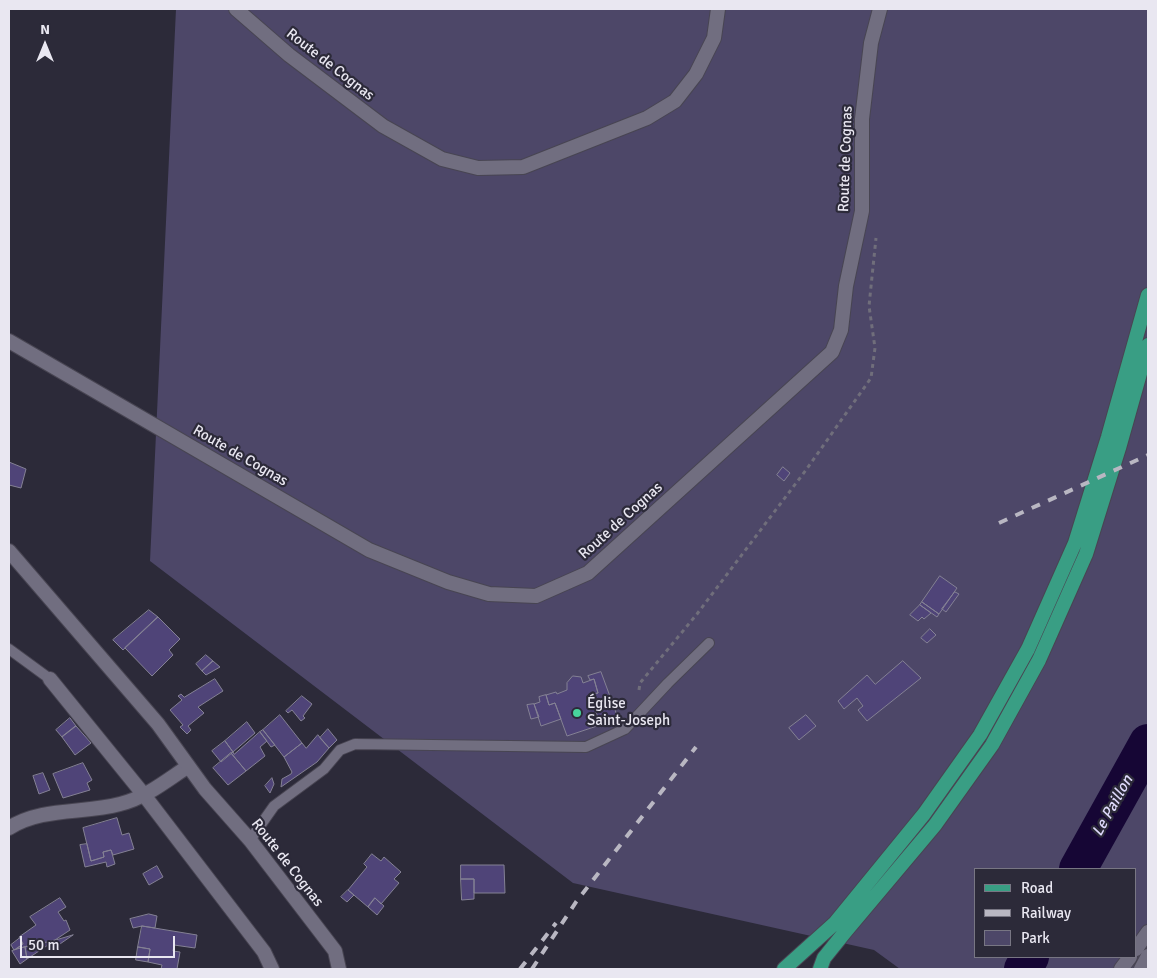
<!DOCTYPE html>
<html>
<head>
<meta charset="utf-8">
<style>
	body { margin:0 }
	#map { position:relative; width:1157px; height:978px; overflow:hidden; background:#2c2a39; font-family:Signika,sans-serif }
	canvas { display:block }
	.frame { position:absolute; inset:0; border:10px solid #e9e7f1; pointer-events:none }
	.legend { position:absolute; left:974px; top:868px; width:162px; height:90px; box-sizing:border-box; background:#2c2a39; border:1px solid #787683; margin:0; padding:6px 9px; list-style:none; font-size:15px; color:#e9e7f1 }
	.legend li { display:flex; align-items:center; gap:10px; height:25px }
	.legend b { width:25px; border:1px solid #787683 }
	.north { position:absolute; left:20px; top:20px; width:50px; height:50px; -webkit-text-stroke:4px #2c2a39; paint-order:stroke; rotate:0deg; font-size:14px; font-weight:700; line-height:20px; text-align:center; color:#e9e7f1 }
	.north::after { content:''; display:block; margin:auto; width:18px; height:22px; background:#e9e7f1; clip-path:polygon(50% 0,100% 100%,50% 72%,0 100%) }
	.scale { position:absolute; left:20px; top:936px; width:155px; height:22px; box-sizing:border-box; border:2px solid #e9e7f1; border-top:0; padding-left:6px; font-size:15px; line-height:18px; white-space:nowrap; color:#e9e7f1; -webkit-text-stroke:4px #2c2a39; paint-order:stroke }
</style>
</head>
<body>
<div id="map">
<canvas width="1157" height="978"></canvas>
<div class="frame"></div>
<ul class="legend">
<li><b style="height:6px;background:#399e84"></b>Road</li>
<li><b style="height:6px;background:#b9b7c2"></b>Railway</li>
<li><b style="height:14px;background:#4d4768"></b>Park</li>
</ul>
<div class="north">N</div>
<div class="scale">50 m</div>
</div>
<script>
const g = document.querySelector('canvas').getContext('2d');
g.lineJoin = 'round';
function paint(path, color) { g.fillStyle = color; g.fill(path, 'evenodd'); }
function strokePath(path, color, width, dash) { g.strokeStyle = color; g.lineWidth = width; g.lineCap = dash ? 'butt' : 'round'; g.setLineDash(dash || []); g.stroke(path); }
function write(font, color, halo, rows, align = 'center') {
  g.font = font + ' Signika,sans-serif'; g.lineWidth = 4.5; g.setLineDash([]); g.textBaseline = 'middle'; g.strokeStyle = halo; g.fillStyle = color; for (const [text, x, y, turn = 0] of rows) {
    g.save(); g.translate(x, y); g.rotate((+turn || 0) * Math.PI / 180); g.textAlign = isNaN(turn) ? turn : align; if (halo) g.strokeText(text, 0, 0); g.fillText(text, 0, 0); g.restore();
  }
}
paint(new Path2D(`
	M176,9h972v960h-248l-26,-19 -301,-67 -423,-322zM976,869h160v88h-160z`), '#4d4768');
strokePath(new Path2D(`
	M1078,869l70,-126
	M1023,969l7,-12`), '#160635', 38);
const building = new Path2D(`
	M9,462l17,7 -5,19 -12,-3z
	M783,467l7,6 -6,8 -7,-6z
	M940,576l17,12 -18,26 -17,-12z
	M955,592l4,2 -13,18 -4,-3z
	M922,602l17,12 -2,3 -17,-12z
	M920,605l11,8 -7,6 -2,-2 -4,4 -8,-6z
	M149,610l9,7 -35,33 -10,-10z
	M158,617l22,22 -11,11 4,5 -21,21 -27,-28z
	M930,629l6,6 -9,8 -6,-5z
	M206,655l7,6 -11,10 -6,-7z
	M213,661l7,6 -14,8 -4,-4z
	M903,661l18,17 -54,43 -9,-11 5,-4 -6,-8 -13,11 -6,-8 29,-26 8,9z
	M601,672l17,46 -18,7 -6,-19 3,-1 -4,-11 5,-1 -4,-14 -4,1 -2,-4z
	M573,676l8,1 2,6 11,-4 4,14 -5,1 4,11 -3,1 6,19 -33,11 -12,-33 -6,2 -3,-10 10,-3 1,2 10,-4v-7z
	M215,679l8,12 -25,16 6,6 -16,13 3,4 -4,4 -7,-7 3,-2 -13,-15 12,-10 -4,-4 3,-2 3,3z
	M546,695l3,10 6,-2 6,16 -20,7 -7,-22 6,-2 -1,-5z
	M302,696l10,8 -9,12 2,2 -4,3 -9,-11 -4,3 -2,-2z
	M534,704l5,13 -8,2 -4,-14z
	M280,715l22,28 -18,14 -21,-27z
	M806,715l10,11 -17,14 -10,-12z
	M70,718l6,8 -14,11 -6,-7z
	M247,722l8,11 -22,19 -8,-11z
	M76,726l15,17 -16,12 -13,-18z
	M328,729l9,11 -8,8 -9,-10z
	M263,730l12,15 -4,2 -11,-15z
	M260,732l7,9 -7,6 5,9 -19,15 -15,-18 2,-1 1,2z
	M318,735l11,13 -12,14 -36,25 1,-8 9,-5 1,-2 -8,-15 18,-14 4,5z
	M225,741l8,11 -12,10 -9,-11z
	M231,753l15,18 -18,14 -15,-17z
	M83,763l9,17 -5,3 3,7 -27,8 -10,-24z
	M43,773l7,17 -11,4 -6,-18z
	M272,778l2,6 -4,9 -5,-7z
	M117,818l5,17 7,-2 5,16 -21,6 -2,-5 -8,2 1,5 -13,4 -8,-33z
	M87,844l4,17 13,-4 -1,-5 8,-2 4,14 -8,3 -1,-5 -21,5 -5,-22z
	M372,854l9,7 3,-4 17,15 -7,7 5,4 -18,21 -6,-6 -7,9 -20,-17 19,-23 -3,-3z
	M461,865h43l1,28h-31v-14h-13z
	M157,866l6,11 -14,8 -6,-11z
	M461,879h13v20l-12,1z
	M348,890l6,5 -7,7 -6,-5z
	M60,898l6,9 -8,5 6,9 2,-1 4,10 -15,10 -39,9 7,-5 -4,-7 17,-12 -6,-8z
	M375,898l9,8 -7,9 -9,-8z
	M149,914l8,2 -2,12 -13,-2 -9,2 -3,-9z
	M142,926l55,9 -2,13 -21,-3 -1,6 7,1 -3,17h-16l1,-4 -14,-3 2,-13 -12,-2z
	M73,935l-16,11 -1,-3 -5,3 -2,-2 1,-2z
	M20,938l3,6 -9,6 -3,-5z
	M50,942l1,1 -24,16 -2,-12z
	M25,947l2,12 -7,5 -8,-13z
	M138,947l12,2 -2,13 -12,-2z`);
paint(building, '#4f4478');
strokePath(building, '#848194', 1);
const service = new Path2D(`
	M9,649l41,30
	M250,840l24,-34 50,-37 16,-19 15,-6 231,3 39,-18 43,-46 41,-40`);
const minor = new Path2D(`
	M50,679l94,116 120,157 8,17
	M9,828c33,-21 74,-14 111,-24 25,-6 46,-23 67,-37`);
const tertiary = new Path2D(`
	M236,9l53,46 94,71 59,33 36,9 45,-1 124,-49 28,-17 21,-27 18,-36 4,-29
	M9,341l360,209 79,32 41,12 47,2 52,-23 244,-221 9,-22 5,-44 16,-75v-92l9,-76 9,-34
	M9,551l149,173 47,65 45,51 85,111 4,18
	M1136,949l12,-17
	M1121,969l9,-12
	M1141,969l7,-13`);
const primary = new Path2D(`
	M784,969l51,-46 89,-109 56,-79 48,-86 47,-106 33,-106 40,-142
	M820,969l4,-11 21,-26 90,-107 57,-80 47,-85 47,-106 33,-106 29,-103`);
strokePath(service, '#484552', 12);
strokePath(minor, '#484552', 16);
strokePath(tertiary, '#484552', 16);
strokePath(primary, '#484552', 16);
strokePath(new Path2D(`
	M639,690l1,-7 57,-69 109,-144 65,-92 4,-30 -6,-42 7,-68`), '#706e7b', 3, [4, 4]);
strokePath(service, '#716e80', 10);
strokePath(minor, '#716e80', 14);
strokePath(tertiary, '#716e80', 14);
strokePath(primary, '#399e84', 14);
strokePath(new Path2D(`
	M999,523l149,-68
	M520,969l36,-46
	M532,969l44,-67 120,-155`), '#b9b7c2', 4, [9, 9]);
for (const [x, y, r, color] of [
	[577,713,5,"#48d49d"]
]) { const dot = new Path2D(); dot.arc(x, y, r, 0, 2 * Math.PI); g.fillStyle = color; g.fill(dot); strokePath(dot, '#2c2a39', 2); }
write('15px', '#e9e7f1', '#2c2a39', [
	["Route de Cognas",330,65,38],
	["Route de Cognas",846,159,-88],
	["Route de Cognas",240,456,30],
	["Route de Cognas",621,521,-42],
	["Route de Cognas",287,863,52]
]);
write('15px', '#e9e7f1', '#2c2a39', [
	["Église",587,704],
	["Saint-Joseph",587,721]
], 'left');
write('italic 16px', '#ded9fb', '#2c2a39', [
	["Le Paillon",1113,806,-61]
]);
</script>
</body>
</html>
